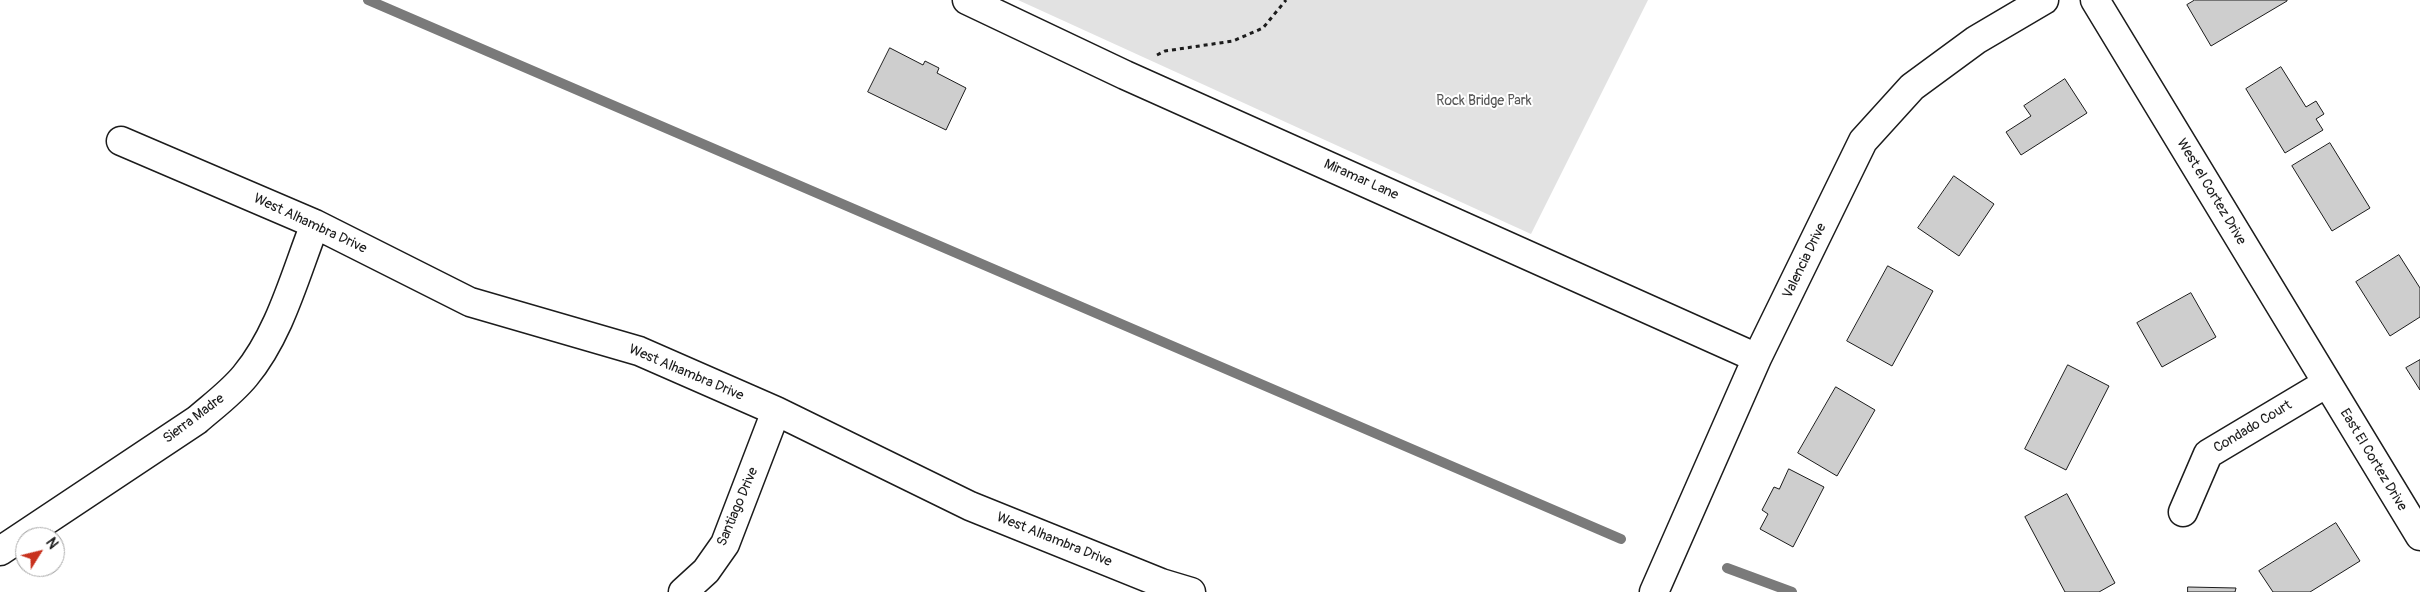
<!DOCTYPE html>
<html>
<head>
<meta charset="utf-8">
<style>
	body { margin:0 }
	#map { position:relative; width:2420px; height:592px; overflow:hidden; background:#fff; font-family:Pangolin,sans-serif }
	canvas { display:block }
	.north { position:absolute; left:15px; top:527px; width:50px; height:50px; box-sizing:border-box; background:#fff; border:1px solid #a4a4a4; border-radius:50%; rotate:54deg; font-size:14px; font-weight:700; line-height:20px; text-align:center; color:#1c1c1c }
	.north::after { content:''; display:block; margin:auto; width:18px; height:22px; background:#c8321e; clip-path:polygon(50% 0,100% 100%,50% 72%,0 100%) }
</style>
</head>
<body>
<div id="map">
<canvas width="2420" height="592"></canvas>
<div class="north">N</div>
</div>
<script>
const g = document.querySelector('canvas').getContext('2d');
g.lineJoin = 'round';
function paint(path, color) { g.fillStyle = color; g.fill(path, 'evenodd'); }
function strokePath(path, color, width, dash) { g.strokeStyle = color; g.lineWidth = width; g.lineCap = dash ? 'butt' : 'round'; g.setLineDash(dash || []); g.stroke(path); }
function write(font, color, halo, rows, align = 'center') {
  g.font = font + ' Pangolin,sans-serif'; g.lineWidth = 4; g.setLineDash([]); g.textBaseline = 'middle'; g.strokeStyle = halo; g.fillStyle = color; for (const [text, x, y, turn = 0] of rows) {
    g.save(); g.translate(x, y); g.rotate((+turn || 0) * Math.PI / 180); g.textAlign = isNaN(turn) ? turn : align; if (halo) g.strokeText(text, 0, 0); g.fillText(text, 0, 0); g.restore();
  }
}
paint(new Path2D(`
	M1018,0h630l-117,234z`), '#e2e2e2');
strokePath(new Path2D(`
	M368,0l1253,539
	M1727,568l65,24`), '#7a7a7a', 10);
const building = new Path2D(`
	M2195,0h92v1l-76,45 -24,-41z
	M890,48l33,17 2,-4 14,7 -2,5 29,15 -20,42 -78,-38z
	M2281,67l25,40 10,-6 8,13 -8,5 7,11 -38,23 -39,-64z
	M2065,79l22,34 -66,42 -15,-23 25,-16 -7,-10z
	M2330,143l40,65 -38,23 -40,-65z
	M1954,176l40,28 -35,52 -41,-28z
	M2399,255l21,33v29l-30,19 -34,-54z
	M1888,266l45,25 -41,75 -45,-25z
	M2191,293l25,44 -54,30 -25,-44z
	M2420,360v30l-14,-22z
	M2068,365l41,21 -43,84 -41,-21z
	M1836,387l39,23 -38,66 -39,-23z
	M1789,469l35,18 -31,60 -33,-18 8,-15 -6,-4 12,-23 5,2z
	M2067,494l48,89 -16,9h-34l-40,-75z
	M2336,523l24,38 -50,31h-37l-14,-21z
	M2188,587l48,1 -1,4h-47z`);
paint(building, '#cecece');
strokePath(building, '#1c1c1c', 1);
const minor = new Path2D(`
	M967,0l158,75 632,283
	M2095,0l325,536
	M121,141l194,83 155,78 169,49 137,60 194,95 191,77 30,9
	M2183,512l25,-58 119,-71
	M0,551l197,-131c16,-14 34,-27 48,-44 35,-42 50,-101 70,-152
	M683,592l23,-21 19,-27 51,-133
	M1654,592l103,-234 106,-217 49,-54 64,-47 68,-40`);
strokePath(minor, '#1c1c1c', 31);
strokePath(new Path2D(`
	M1157,55l8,-4 68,-10 30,-13 23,-28`), '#1c1c1c', 3, [4, 4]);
strokePath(minor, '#fff', 28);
write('14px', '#575757', '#fff', [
	["Rock Bridge Park",1484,101]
]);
write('14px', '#1c1c1c', '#fff', [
	["Miramar Lane",1361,180,24],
	["West el Cortez Drive",2211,192,59],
	["West Alhambra Drive",310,224,25],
	["Valencia Drive",1805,261,-64],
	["West Alhambra Drive",686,373,23],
	["Sierra Madre",194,419,-37],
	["Condado Court",2253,427,-31],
	["East El Cortez Drive",2373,460,59],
	["Santiago Drive",738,507,-67],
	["West Alhambra Drive",1054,540,22]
]);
</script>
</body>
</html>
